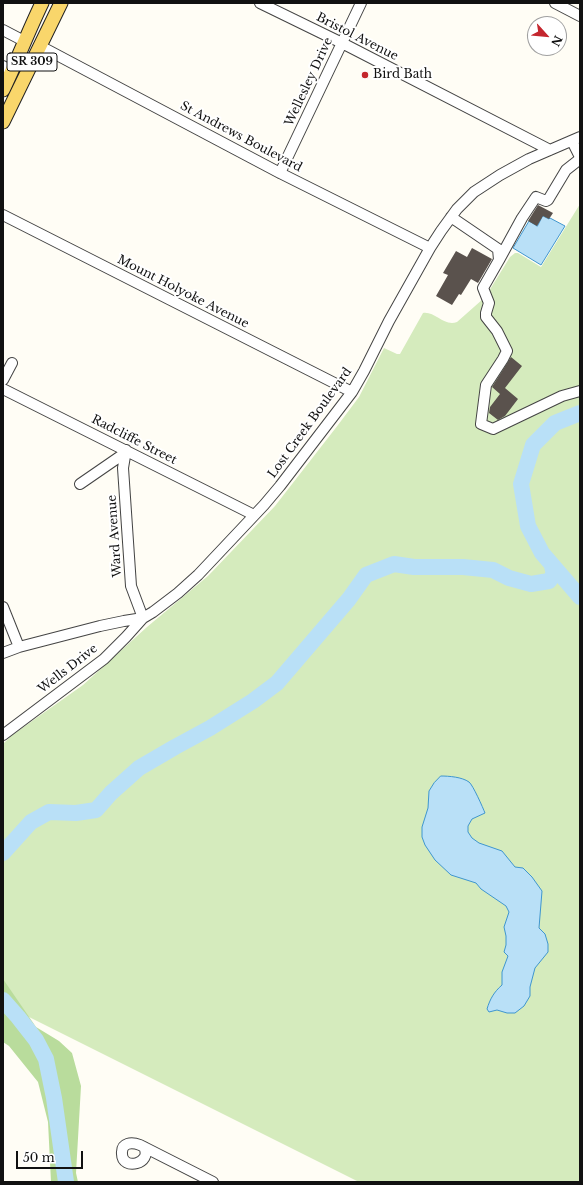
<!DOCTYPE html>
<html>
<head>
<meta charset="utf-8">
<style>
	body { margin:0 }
	#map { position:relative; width:583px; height:1185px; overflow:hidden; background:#fffdf5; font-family:"Libre Baskerville",serif }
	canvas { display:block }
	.frame { position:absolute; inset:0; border:4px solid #111; pointer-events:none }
	.north { position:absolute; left:527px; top:16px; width:40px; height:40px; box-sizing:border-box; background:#fff; border:1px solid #a0a0a0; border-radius:50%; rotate:117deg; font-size:11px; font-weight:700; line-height:16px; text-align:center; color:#111 }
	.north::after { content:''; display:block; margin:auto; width:14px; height:18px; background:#c4262e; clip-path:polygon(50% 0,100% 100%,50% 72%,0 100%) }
	.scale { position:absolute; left:16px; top:1151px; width:67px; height:18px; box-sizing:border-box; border:2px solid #111; border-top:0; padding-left:5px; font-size:12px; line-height:14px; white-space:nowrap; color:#111; -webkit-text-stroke:3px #fff; paint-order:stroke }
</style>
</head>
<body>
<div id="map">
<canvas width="583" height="1185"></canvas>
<div class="frame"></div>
<div class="north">N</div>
<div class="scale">50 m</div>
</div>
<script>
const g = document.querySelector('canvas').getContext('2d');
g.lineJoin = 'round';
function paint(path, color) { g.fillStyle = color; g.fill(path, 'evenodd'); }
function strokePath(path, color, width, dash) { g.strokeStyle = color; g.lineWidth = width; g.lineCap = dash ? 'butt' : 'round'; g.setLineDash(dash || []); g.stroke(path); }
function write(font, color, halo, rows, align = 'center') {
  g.font = font + ' "Libre Baskerville",serif'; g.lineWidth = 4; g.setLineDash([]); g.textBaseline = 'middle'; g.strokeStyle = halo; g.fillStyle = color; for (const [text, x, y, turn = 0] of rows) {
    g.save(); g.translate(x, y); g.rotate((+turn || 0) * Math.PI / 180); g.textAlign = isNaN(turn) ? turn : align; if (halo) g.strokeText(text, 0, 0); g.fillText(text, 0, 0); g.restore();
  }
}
paint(new Path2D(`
	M580,204v978h-221l-356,-178v-260l8,-8 72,-51 64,-58 61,-51 67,-70 63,-81 21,-28 25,-49 13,6h3l23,-41c12,-2 21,14 34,9l26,-23 6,-8 21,-34 5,-4h3l23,14z`), '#d5ebbd');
paint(new Path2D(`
	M3,979l33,48 23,14 13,12 9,33 -5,87 2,9h-27l-3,-60 -10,-40 -29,-36 -6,-4z`), '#b9dc9c');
const water = new Path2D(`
	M543,216l6,3 1,-1 15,8 -24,39 -28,-17 16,-27 8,5z
	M441,776c8,0 21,1 28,6 4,3 14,26 16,31l-13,6 -4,7v6l4,6 7,5 23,8 13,16 8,1 9,9 10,14 -3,37 6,6 3,10v8l-13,16 -5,19v9l-6,10 -9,7h-8l-10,-3 -8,2 -2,-3c3,-10 7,-17 15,-24v-13l6,-16 -4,-4 2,-7v-9l-2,-9 5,-15 -3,-6 -25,-17 -5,-6 -25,-8 -16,-15 -10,-15 -3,-8v-10l6,-19 1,-17 5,-8z`);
paint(water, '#b9e0f7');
strokePath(water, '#3f96cf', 1);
strokePath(new Path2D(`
	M580,413l-25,10 -22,22 -12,39 7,42 14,27 38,44
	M3,853l28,-31 18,-10 27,1 20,-3 15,-17 28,-25 36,-21 35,-19 43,-27 24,-18 72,-84 17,-24 28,-11 20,3h49l30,3 16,8 22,6 18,-3 5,-7 -2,-8
	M3,1000l15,17 18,23 10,19 8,39 12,84`), '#b9e0f7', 16);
paint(new Path2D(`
	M538,205l15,8 -4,6 -6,-3 -6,10 -9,-5z
	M472,248l20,11 -14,24 -7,-4 -10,16 -2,-1 -7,11 -16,-9 12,-21 -5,-2 13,-22 11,6z
	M511,357l11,9 -17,22 13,11 -13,17 -7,4 -9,-7 1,-6 10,-13 -8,-7z`), '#5a524d');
const minor = new Path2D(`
	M260,3l82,40 208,107
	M555,3l25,13
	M3,30l21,11
	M40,46l240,127 150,75
	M3,66l9,5
	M572,141l8,16
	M280,173l81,-170
	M3,215l349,177
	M451,217l47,32 1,11 -16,28 6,15 -3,10v4l11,14 10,20 -4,8 -17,26 -5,39 12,5 69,-33 18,-5
	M499,260l23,-42 14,-21 10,4 2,-1 18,-30 14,-11
	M3,380l9,-17
	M3,389l251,126
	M80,484l45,-31
	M3,607l16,40
	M3,653l16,-6 81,-21 24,-5 19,-3 10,-6 25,-19 20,-18 66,-70 16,-19 72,-94 12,-21 25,-50 41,-73 11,-17 16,-22 17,-17 26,-17 29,-16 51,-22
	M3,735l101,-76 22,-22 17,-19 -12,-32 -8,-118 3,-18
	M144,1147c9,17 -22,24 -22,7 -1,-12 10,-12 18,-9l73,37`);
const major = new Path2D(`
	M3,90c14,-29 25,-58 39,-87
	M3,122l58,-119`);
strokePath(minor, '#444', 12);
strokePath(major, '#222', 15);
strokePath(minor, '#fff', 10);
strokePath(major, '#f9d66b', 13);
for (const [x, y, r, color] of [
	[365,75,4,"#c4262e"]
]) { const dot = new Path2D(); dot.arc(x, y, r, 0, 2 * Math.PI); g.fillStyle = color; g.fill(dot); strokePath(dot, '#fff', 1.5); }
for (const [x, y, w] of [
	[32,62,50]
]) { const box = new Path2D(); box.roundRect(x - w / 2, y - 9, w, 18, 3); g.fillStyle = '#fff'; g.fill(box); strokePath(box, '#111', 1); }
write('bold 11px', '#111', null, [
	["SR 309",32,62]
]);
write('12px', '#111', '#fff', [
	["Bristol Avenue",357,37,27],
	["Wellesley Drive",309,82,-65],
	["St Andrews Boulevard",241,137,28],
	["Mount Holyoke Avenue",183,292,27],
	["Lost Creek Boulevard",310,423,-54],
	["Radcliffe Street",134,440,27],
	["Ward Avenue",115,536,-94],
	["Wells Drive",68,669,-38]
]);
write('12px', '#111', '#fff', [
	["Bird Bath",373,75]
], 'left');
</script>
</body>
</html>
